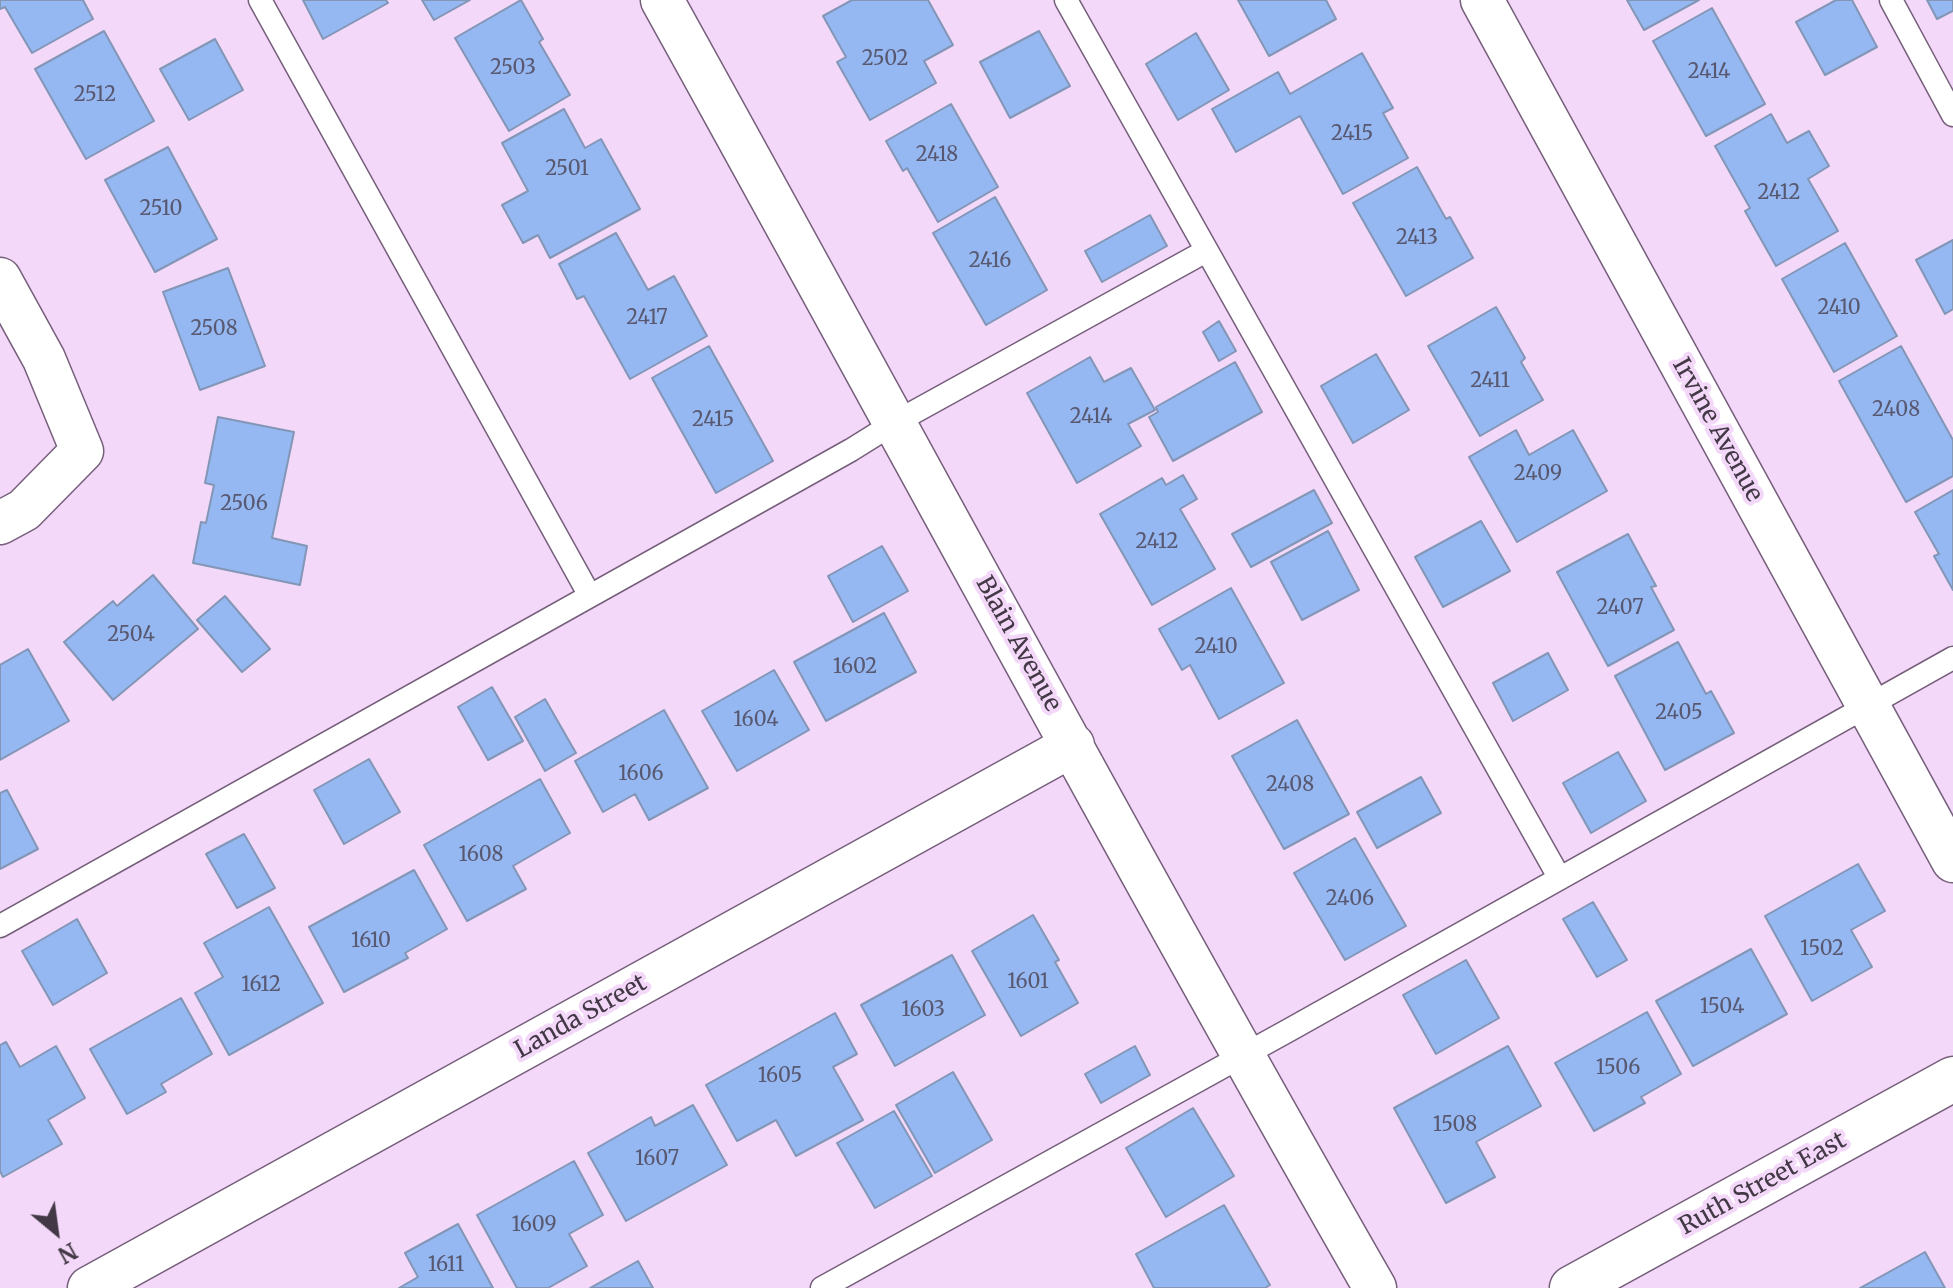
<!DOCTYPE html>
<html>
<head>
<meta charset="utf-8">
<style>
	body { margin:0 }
	#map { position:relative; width:1953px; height:1288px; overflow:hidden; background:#f3d8f9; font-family:Merriweather,serif }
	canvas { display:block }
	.north { position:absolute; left:16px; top:1192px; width:80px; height:80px; -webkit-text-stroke:6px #f3d8f9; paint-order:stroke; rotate:151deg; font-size:22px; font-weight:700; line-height:32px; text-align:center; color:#433845 }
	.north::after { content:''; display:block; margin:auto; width:28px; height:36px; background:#433845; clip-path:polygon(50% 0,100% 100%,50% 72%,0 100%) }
</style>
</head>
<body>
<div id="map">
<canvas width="1953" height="1288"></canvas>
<div class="north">N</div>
</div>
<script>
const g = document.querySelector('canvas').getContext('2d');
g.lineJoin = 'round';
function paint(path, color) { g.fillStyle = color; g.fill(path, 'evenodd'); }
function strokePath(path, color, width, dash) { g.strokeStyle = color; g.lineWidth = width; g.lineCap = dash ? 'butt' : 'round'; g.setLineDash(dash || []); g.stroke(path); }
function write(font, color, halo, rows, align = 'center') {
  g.font = font + ' Merriweather,serif'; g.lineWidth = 8; g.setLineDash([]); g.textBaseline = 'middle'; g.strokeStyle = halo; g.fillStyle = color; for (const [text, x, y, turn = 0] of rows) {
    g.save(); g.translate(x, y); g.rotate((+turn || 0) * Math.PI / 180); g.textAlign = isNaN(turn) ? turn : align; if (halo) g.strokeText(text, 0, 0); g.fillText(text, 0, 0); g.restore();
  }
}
const building = new Path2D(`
	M0,0h83l10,19 -61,34 -27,-46 -5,2z
	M303,0h83l2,3 -65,36z
	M422,0h48l-36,20z
	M521,0l22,39 -4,3 31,53 -61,36 -54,-93z
	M852,0h76l25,45 -29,16 12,22 -66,37 -33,-58 9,-5 -23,-41z
	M1238,0h88l10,19 -67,37z
	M1627,0h72l-55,30z
	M1836,0h16l25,47 -52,28 -29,-53z
	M1927,0h26v11l-16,8z
	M1712,8l53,96 -59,32 -53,-95z
	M104,31l50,90 -68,38 -51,-90z
	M1039,31l31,55 -60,32 -30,-56z
	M1196,33l33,57 -51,30 -32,-56z
	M215,39l28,51 -54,30 -29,-51z
	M1362,53l31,55 -10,5 25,45 -65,36 -43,-78 -64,36 -24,-43 66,-37 12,22z
	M951,104l47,83 -60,35 -31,-54 -4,3 -17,-30z
	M564,109l21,39 16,-9 39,70 -90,49 -12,-23 -15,8 -21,-38 26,-14 -26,-48z
	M1771,114l16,29 22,-12 20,35 -21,13 30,52 -62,35 -31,-55 5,-3 -35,-62z
	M168,147l49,92 -62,33 -50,-92z
	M1417,167l29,52 4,-2 23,41 -67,38 -53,-93z
	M995,197l52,93 -61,35 -53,-92z
	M1150,215l17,31 -65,36 -17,-31z
	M616,233l32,57 26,-14 33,60 -77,43 -46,-83 -7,3 -18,-35z
	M1953,240v69l-8,5 -29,-54z
	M1845,243l52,93 -63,36 -52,-93z
	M228,268l37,98 -65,24 -37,-98z
	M1496,307l29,51 -4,4 22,38 -63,36 -52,-90z
	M1219,321l17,30 -17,10 -16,-29z
	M709,346l64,115 -57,32 -64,-115z
	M1901,346l52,94v36l-47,26 -67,-121z
	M1376,354l33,56 -56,33 -32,-57z
	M1090,357l14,25 27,-14 24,42 -27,14 13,22 -64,37 -50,-90z
	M1235,362l27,50 -89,49 -24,-44 9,-5 -2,-5z
	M218,417l76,15 -22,106 35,8 -7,39 -107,-22 8,-41 5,1 8,-38 -9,-2z
	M1516,430l13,25 44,-25 34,61 -90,51 -48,-85z
	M1183,475l14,24 -17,10 35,60 -63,36 -52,-91 62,-36 4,7z
	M1314,490l18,33 -81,44 -19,-33z
	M1953,490v100l-19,-34 5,-2 -24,-42z
	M1481,521l29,50 -67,36 -28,-50z
	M1328,531l31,59 -57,30 -31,-58z
	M1628,534l28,52 -5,1 23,43 -66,36 -51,-94z
	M882,546l26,45 -55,31 -25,-46z
	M153,575l45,54 -85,71 -49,-58 49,-41 4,5z
	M1231,588l53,95 -65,36 -29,-54 -8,5 -23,-41z
	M225,596l45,53 -28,23 -45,-52z
	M884,613l32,59 -90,49 -32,-59z
	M1678,642l28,52 5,-3 23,42 -69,37 -50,-94z
	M28,649l41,72 -69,39v-95z
	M1548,653l20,37 -55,31 -20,-38z
	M774,670l35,60 -72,41 -35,-60z
	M492,687l31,54 -35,19 -30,-53z
	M545,699l31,54 -31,18 -30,-54z
	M664,710l44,78 -59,32 -14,-26 -32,18 -28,-51z
	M1297,720l52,94 -65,35 -52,-93z
	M1618,752l28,49 -55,32 -28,-50z
	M369,759l31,53 -56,32 -30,-54z
	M1421,777l20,36 -64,35 -20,-36z
	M540,779l30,54 -57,33 13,23 -59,32 -43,-76z
	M7,790l31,59 -38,20v-76z
	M244,834l31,54 -38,20 -31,-54z
	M1355,838l51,88 -61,34 -51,-87z
	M1858,864l27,47 -34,19 21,37 -60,34 -47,-85z
	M414,870l33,59 -42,24 3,5 -64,34 -35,-65z
	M1593,902l34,58 -30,17 -34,-58z
	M269,907l54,96 -94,52 -34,-62 28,-16 -19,-34z
	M1033,915l26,45 -4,2 23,41 -57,33 -49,-85z
	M77,919l30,54 -54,32 -31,-54z
	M1751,949l36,65 -94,52 -37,-65z
	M952,955l33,60 -90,51 -34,-61z
	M1466,960l33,58 -63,36 -33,-59z
	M181,998l31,56 -51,30 5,8 -39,22 -37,-65z
	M1647,1012l34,62 -40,23 4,6 -51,28 -39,-68z
	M835,1013l22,41 -24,13 30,53 -67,36 -20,-36 -39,21 -31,-56z
	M6,1042l14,25 36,-21 29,52 -37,22 14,24 -59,33 -3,-6v-126z
	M1135,1046l15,29 -49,28 -16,-29z
	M1508,1046l33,60 -65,36 19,35 -49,26 -52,-95z
	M953,1072l39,68 -57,33 -39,-68z
	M693,1105l34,60 -101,56 -38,-68 63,-36 4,9z
	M1193,1108l41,68 -68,41 -40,-69z
	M894,1111l38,65 -57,32 -38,-65z
	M574,1161l29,54 -34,19 18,32 -39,22h-31l-40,-73z
	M1224,1205l46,80 -5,3h-111l-18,-34z
	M458,1224l35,64h-94l19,-11 -13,-24z
	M1925,1252l20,36h-85z
	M638,1261l15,27h-63z`);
paint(building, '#95b8f3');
strokePath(building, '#8396b6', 2);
const lane = new Path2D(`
	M260,0l330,596
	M1066,0l493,877
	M1891,0l62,115
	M0,926l851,-476 45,-28 310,-171
	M822,1288l469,-259 662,-371`);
const street = new Path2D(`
	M662,0c238,429 469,862 713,1288
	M1482,0l471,861
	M0,279l44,80 38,92 -58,59 -24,13
	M89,1288l984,-543`);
const secondary = new Path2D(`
	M1572,1288l381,-209`);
strokePath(lane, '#765f7b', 25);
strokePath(street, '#765f7b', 45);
strokePath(secondary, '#765f7b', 47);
strokePath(lane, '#fff', 22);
strokePath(street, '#fff', 42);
strokePath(secondary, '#fff', 44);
write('20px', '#585870', null, [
	["2502",885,59],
	["2503",513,68],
	["2414",1709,72],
	["2512",95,95],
	["2415",1352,134],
	["2418",937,155],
	["2501",567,169],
	["2412",1779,193],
	["2510",161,209],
	["2413",1417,238],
	["2416",990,261],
	["2410",1839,308],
	["2417",647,318],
	["2508",214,329],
	["2411",1490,381],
	["2408",1896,410],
	["2414",1091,417],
	["2415",713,420],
	["2409",1538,474],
	["2506",244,504],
	["2412",1157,542],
	["2407",1620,608],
	["2504",131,635],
	["2410",1216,647],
	["1602",855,667],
	["2405",1679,713],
	["1604",756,720],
	["1606",641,774],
	["2408",1290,785],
	["1608",481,855],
	["2406",1350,899],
	["1610",371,941],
	["1502",1822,949],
	["1601",1028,982],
	["1612",261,985],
	["1504",1722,1007],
	["1603",923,1010],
	["1506",1618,1068],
	["1605",780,1076],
	["1508",1455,1125],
	["1607",657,1159],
	["1609",534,1225],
	["1611",446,1265]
]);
write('24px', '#433845', '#f3d8f9', [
	["Irvine Avenue",1717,430,61],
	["Blain Avenue",1018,644,61],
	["Landa Street",581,1017,-29],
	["Ruth Street East",1763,1184,-29]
]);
</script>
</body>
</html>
